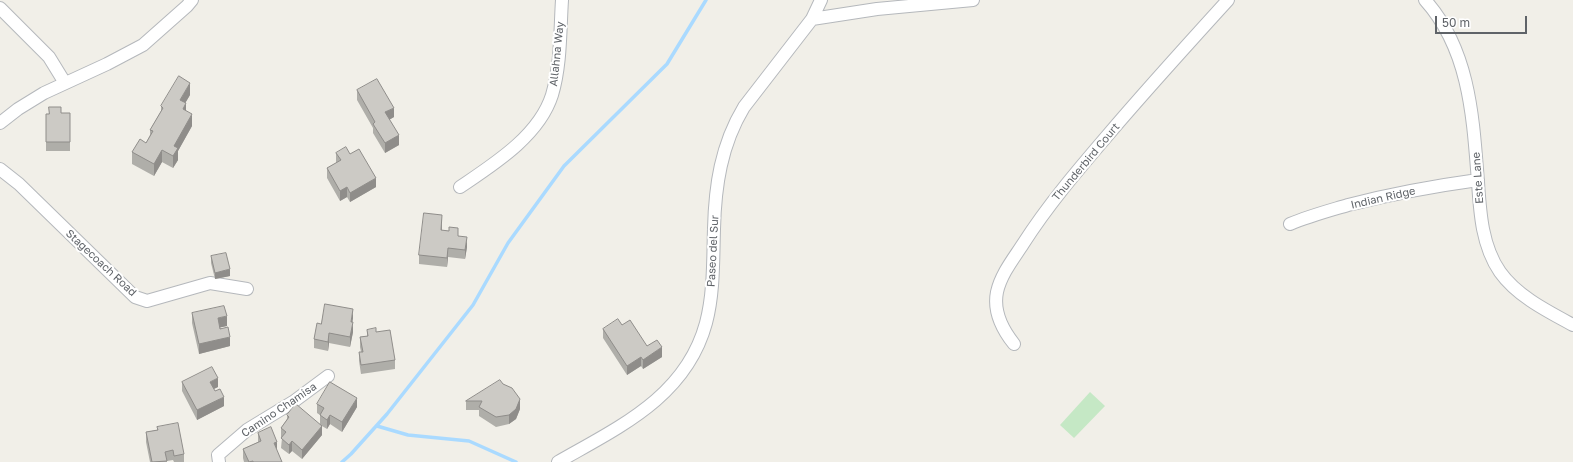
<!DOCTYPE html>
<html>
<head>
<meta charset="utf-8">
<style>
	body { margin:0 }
	#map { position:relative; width:1573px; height:462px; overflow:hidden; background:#f1efe8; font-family:"Golos Text",sans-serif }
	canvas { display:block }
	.scale { position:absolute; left:1435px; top:16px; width:92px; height:18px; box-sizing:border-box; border:2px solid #5f6368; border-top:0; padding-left:5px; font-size:12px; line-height:14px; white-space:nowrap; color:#5f6368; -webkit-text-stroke:3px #fff; paint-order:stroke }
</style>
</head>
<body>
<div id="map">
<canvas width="1573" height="462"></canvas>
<div class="scale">50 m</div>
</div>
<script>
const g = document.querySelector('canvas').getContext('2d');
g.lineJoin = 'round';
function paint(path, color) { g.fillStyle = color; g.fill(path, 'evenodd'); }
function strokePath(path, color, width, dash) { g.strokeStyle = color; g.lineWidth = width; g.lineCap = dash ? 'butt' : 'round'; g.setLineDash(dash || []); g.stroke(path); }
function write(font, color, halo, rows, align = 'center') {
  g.font = font + ' "Golos Text",sans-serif'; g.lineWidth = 4; g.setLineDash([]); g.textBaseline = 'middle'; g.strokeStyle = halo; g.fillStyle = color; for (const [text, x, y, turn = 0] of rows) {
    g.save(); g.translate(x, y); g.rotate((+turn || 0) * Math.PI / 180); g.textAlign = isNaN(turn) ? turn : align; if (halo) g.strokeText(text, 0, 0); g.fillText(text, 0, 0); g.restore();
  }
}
paint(new Path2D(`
	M1090,392l15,14 -31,32 -14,-13z`), '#c5e8c5');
strokePath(new Path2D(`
	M377,426l31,9 61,6 47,21
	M342,462l9,-8 36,-40 86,-109 35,-62 56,-77 103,-102 39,-64`), '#aadaff', 3.5);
const minor = new Path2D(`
	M1425,0c45,50 48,118 53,182 2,31 4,64 22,90 17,24 47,39 73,53
	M0,8l49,49 16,26
	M812,19l65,-10 96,-9
	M0,123l18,-14 26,-16 63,-29 36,-19 44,-39 5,-6
	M0,169l19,15 116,113 12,4 63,-18 37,6
	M460,187c34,-23 79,-51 92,-92 9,-30 8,-64 10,-95
	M1290,224c19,-8 38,-13 58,-19 43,-11 86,-19 130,-25
	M1014,344c-12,-15 -21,-32 -17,-52 4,-18 17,-34 26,-48 25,-39 54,-73 84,-108 39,-46 80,-91 121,-136
	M219,462l-1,-7 29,-25 46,-28 35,-26
	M558,462c61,-35 128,-65 148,-139 8,-30 7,-63 8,-94 1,-43 7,-84 30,-122l68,-88 9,-19`);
strokePath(minor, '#b5b8bc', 14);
strokePath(minor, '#fff', 12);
paint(new Path2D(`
	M357,90l37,27 -5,3 10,25 -14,8 -12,-20v-5l-16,-28z
	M190,95l-5,8 1,7 6,16 -14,25v9l-5,8 -11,-6 -8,14 -22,-12v-12l14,-9 4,-8v-5l11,-19v-5z
	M61,113h9v38h-24v-37z
	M336,153l14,1 26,33 -26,15 -3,-5 -7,4 -13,-23v-10l9,-5z
	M442,224v6l16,6 9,11 -2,12 -17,-2 -1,10 -28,-3v-9z
	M211,256l19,20 -15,3 -4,-16z
	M192,313l35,13 -7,1 10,19 -31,8 -7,-31z
	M353,318l-1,4 1,10 -3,15 -21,-4 -1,8 -14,-3v-9l7,-15z
	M622,325l25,21 15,11 -19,12 -2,-3 -14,9 -24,-37v-9z
	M367,330l9,2 19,28v9l-34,5 -2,-13v-9h2l-1,-5v-10l7,-1z
	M182,382l36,5 -5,2 11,17 -27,14 -15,-29z
	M503,384l17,25 -4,10 -7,5 -13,3 -17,-11v-6h-13v-9z
	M317,404l40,3 -15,25 -12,-8 -3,5 -5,-3v9l-20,24 -10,-8 -3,3 -8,-6 1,-10 -1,-1v-9l6,-9v-4l33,9v-9l-3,-2z
	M157,427l27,27v8h-10l-1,-2 -6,1v1h-17l-4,-20v-10l11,-2z
	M258,433l19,18 5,11h-38l-1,-4v-9l15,-7z`), '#afaea9');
paint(new Path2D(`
	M190,83v12l-10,17v-12z
	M186,103v12l-3,-6z
	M394,108v9l-9,5v-10z
	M192,114v12l-14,25v9l-5,8v-12l1,-10z
	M399,135v10l-14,8v-10z
	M162,150v12l-8,14v-12z
	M376,178v9l-26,15v-9z
	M347,187v10l-7,4v-10z
	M442,215v9l-1,15v-9z
	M467,237v10l-2,12v-9z
	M448,248v9l-1,10v-9z
	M230,269v7l-15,3v-6z
	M353,309v9l-2,13v-9z
	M227,316v10l-9,2v-10z
	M353,322v10l-3,15v-10z
	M329,333v10l-1,8v-9z
	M230,337v9l-31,8v-10z
	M662,347v10l-19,12v-9z
	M641,357v9l-14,9v-9z
	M218,378v9l-8,4v-9z
	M224,397v9l-27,14v-10z
	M357,398v9l-15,25v-10z
	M520,399v10l-4,10 -7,5v-9z
	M330,415v9l-3,5v-9z
	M322,426v9l-20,24v-9z
	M292,441v10l-3,3v-9z
	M277,442v9l-3,-8z`), '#8f8d8a');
const building = new Path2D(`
	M179,76l11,7 -10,17 6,3 -3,6 9,5 -18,32 4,2 -5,8 -11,-6 -8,14 -22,-12 8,-13 6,4 7,-12 -3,-1 13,-22 -2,-2z
	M377,79l17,29 -9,4 14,23 -14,8 -12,-19 2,-2 -18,-32z
	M49,107h12v6h9v29h-24v-28h3z
	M346,147l4,7 9,-5 17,29 -26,15 -3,-6 -7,4 -13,-23 14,-8 -5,-7z
	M424,213l18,2 -1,15 8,1v-4l9,1v8l9,1 -2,13 -17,-2 -1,10 -28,-3z
	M226,253l4,16 -15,4 -4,-17z
	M325,304l28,5 -2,13h2l-3,15 -21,-4 -1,9 -14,-3 3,-16 4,1z
	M224,306l3,10 -9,2 2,11 8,-2 2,10 -31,7 -7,-31z
	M618,319l4,6 8,-5 17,26 10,-6 5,7 -19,13 -2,-3 -14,9 -24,-37z
	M376,328v4l14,-2 5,30 -34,5 -2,-13h4l-3,-15 8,-1 -1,-6z
	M212,367l6,11 -8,4 5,9 5,-2 4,8 -27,13 -15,-28z
	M500,380l3,4 9,4 8,11 -4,10 -7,6 -13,2 -17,-10 3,-6h-16z
	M330,382l27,16 -15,24 -12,-7 -3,5 -7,-5 4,-7 -7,-4z
	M296,404l26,22 -20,24 -10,-9 -3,4 -8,-7 5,-6 -5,-4 8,-11 -2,-2z
	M178,423l6,31 -10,2 -1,-6 -8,2 2,9 -15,1 -6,-30 12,-2 -1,-3z
	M271,427l6,15 -3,1 8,19h-29v-1l-4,1 -6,-13 18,-8 -3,-8z`);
paint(building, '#cccac5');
strokePath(building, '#8f8d8a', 1);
write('11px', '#5f6368', '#fff', [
	["Allahna Way",557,54,-84],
	["Thunderbird Court",1086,162,-50],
	["Este Lane",1478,178,-94],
	["Indian Ridge",1383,198,-13],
	["Paseo del Sur",713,251,-87],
	["Stagecoach Road",101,263,43],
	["Camino Chamisa",279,410,-34]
]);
</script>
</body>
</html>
